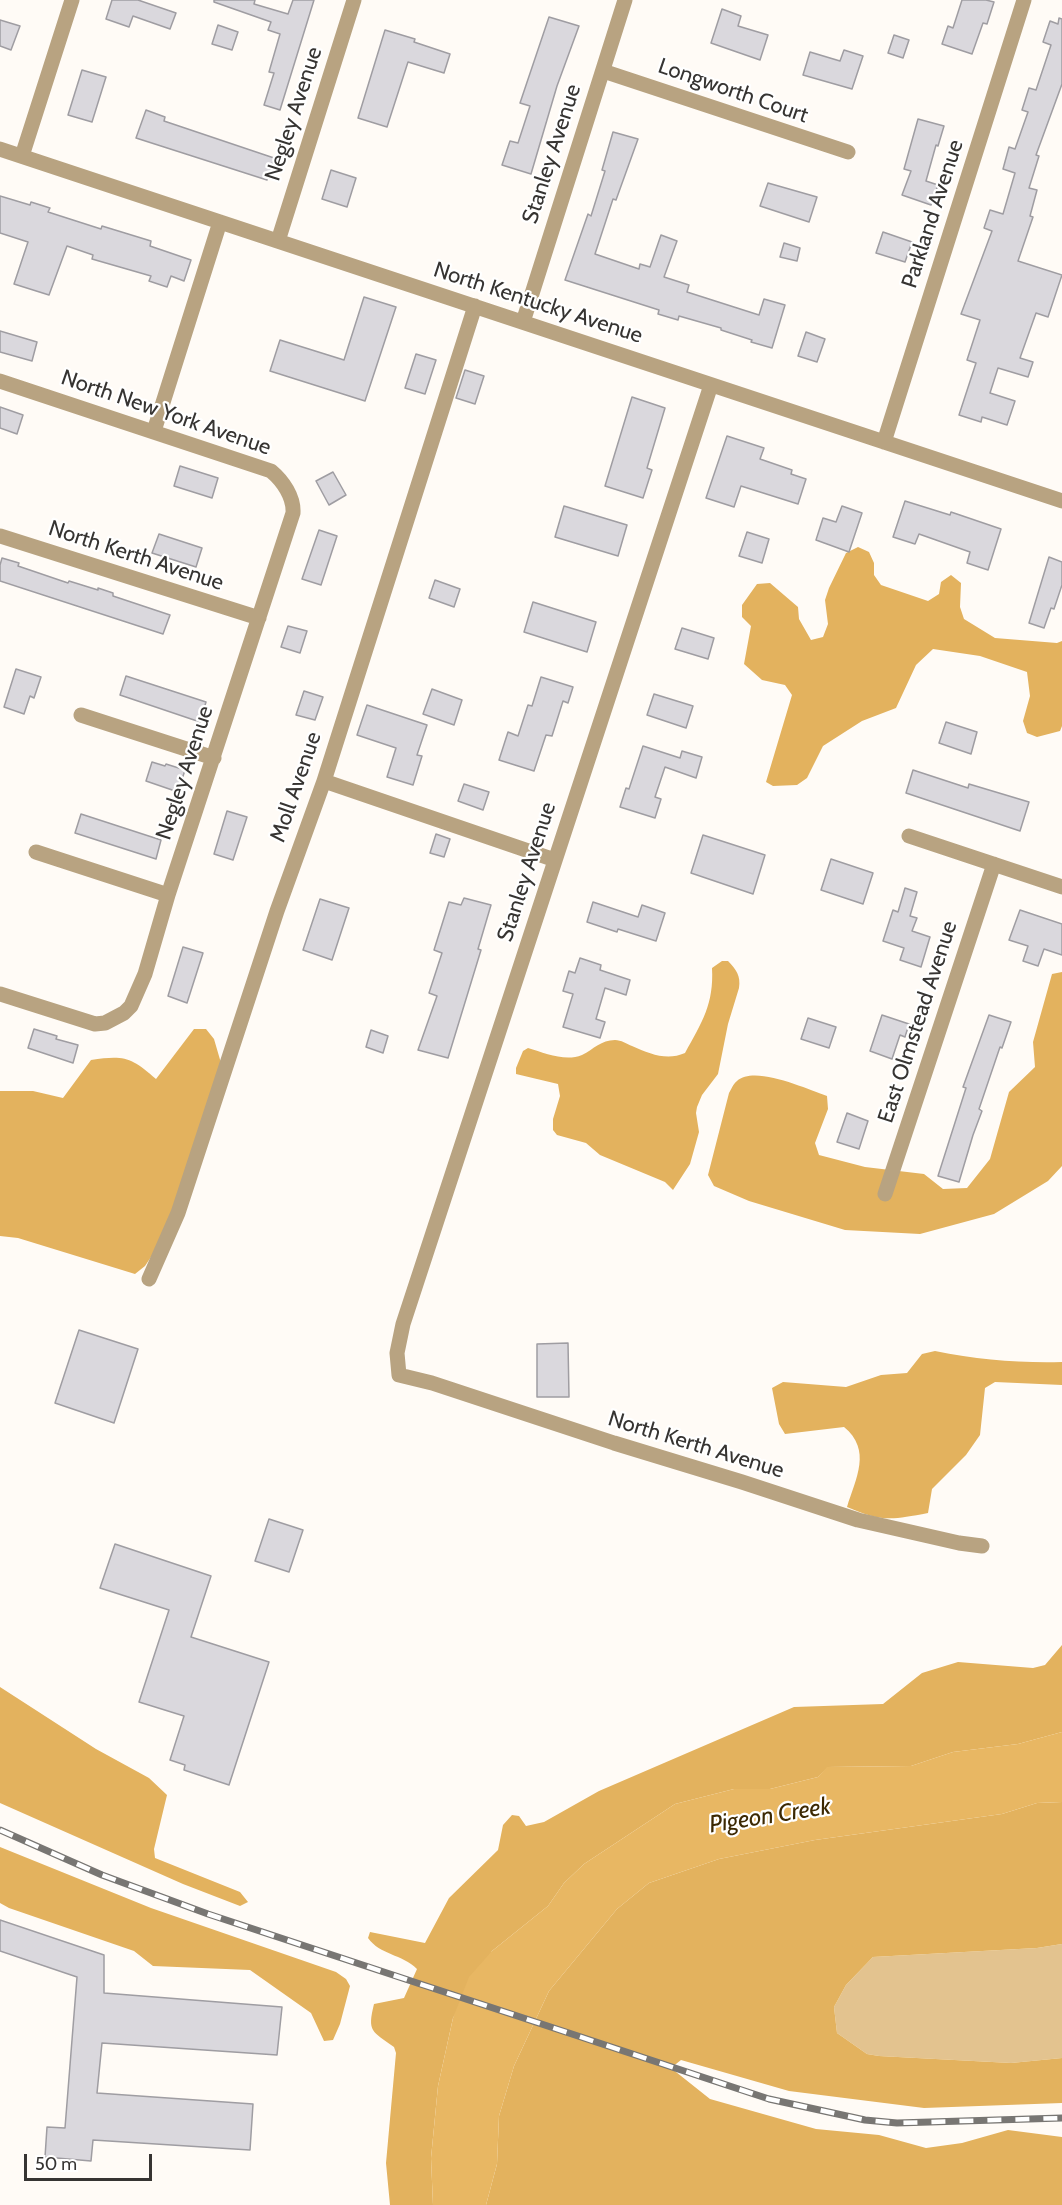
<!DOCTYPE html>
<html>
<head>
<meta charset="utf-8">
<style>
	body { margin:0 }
	#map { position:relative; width:1062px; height:2205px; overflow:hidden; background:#fffbf6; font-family:Cabin,sans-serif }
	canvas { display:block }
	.scale { position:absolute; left:24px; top:2154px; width:128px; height:27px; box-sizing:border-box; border:3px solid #363432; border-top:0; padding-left:8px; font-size:18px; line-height:21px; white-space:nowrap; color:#363432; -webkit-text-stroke:4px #fff; paint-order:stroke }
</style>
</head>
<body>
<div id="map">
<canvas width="1062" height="2205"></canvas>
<div class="scale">50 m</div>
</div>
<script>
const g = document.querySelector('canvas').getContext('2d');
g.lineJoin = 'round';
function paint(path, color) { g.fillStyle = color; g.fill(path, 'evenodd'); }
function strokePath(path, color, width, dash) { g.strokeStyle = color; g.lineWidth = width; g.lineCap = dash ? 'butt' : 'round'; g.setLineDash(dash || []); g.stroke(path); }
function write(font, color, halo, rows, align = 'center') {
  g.font = font + ' Cabin,sans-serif'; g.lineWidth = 4.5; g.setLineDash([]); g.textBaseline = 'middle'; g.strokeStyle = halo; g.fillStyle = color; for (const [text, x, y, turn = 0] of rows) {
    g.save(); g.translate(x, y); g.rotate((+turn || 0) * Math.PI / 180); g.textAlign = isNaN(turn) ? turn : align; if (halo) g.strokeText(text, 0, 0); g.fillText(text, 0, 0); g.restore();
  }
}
paint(new Path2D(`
	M1062,1944v114l-51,5 -132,-7 -12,-2 -30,-21 -3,-26 12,-22 27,-28 164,-9z`), '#e3c38f');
paint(new Path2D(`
	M858,547l11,5 5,11v12l7,10 47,16 11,-7 2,-12 10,-7 10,8 -1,24 4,12 31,19 62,5 5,-2v85l-2,5 -23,6 -10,-4 -4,-12 7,-25 -3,-24 -47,-16 -47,-7 -17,16 -20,43 -34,13 -39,25 -16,32 -10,7 -24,1 -7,-4 26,-87 -7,-10 -23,-5 -18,-16 7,-38 -9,-9v-12l15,-21 13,-1 28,24 1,12 12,21 12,-3 5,-13 -3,-24 4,-12 17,-35z
	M722,961h6c8,8 13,15 11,27l-11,36 -10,50 -16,21 -5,12 -1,6 3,19 -9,32 -17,26 -8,-8 -65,-27 -14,-12 -29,-8 -4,-5v-11l7,-23 -2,-12 -42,-10v-6l7,-17 5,-3c17,5 37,14 54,7 12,-6 19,-15 33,-15 6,0 12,4 17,6 18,8 35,15 53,7 17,-31 29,-49 27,-85z
	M1062,972v194l-14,15 -54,33 -74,20 -75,-4 -96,-29 -35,-15 -6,-11 21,-82c2,-3 4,-9 8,-12 18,-16 69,8 90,15l1,13 -13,34 4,12 46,12 59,7 19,15 24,-1 23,-29 19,-67 26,-25 -2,-25 19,-68z
	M194,1029h12l8,10 7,24 -56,173 -20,30 -10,8 -117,-36 -18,-2v-145h33l30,7 28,-38c33,-5 40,-3 65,19z
	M935,1351c43,9 84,12 127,11v23l-67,-3 -10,6 -5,47 -14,20 -34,34 -4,24c-37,7 -46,9 -81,-6 9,-29 25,-57 -3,-80l-59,7 -6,-10 -7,-36 11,-6 63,5 35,-12 26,-2 15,-19z
	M1062,1645v87l-44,12 -65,8 -42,14 -83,1 -10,10 -48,12h-36l-59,15 -91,60 -20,19 -16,23 -56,45 -39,67 -15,68 -7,72 2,47h-43l-4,-42 10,-110 -2,-6c-22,-16 -27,-15 -20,-43l30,-6 13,-29c-15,-15 -37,-14 -49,-31l2,-6 55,11 24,-45 49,-48 5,-25 9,-10 7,1 7,10 18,-4 55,-31 195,-84 89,-3 39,-31 36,-11 75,6 12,-3z
	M0,1687l96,62 53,29 18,17 -13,54 1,9 85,34 8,10 -8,4 -57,-22 -183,-81z
	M1062,1802v142l-25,4 -164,9 -27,28 -12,22 3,26 30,21 12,2 132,7 51,-5v45l-138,5 -135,-17 -108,-31 -10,8 39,31 106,30 63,6 47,13 36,-5 46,-13 54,7v68h-576l11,-41 2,-48 15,-50 35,-75 68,-82 32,-26 70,-24 96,-19 187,-26 35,-11z
	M0,1847l151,61 185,64 10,7 4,7 -10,38 -7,16 -9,1 -13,-28 -61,-43 -97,-4 -19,-15 -125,-43 -9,-5z`), '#e3b25e');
paint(new Path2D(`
	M1062,1732v70l-25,1 -35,11 -187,26 -96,19 -70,24 -32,26 -68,82 -35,75 -15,50 -2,48 -11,41h-53l-2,-47 7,-72 15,-68 16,-41 23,-26 56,-45 16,-23 20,-19 91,-60 59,-15h36l48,-12 9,-10 84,-1 42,-14 65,-8z`), '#e8b763');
const building = new Path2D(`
	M112,0h26l38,13 -6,16 -37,-13 -4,11 -23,-8z
	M214,0h41l-1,4 34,10 5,-14h21l-34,110 -16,-5 10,-32 -5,-1 11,-38 -12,-4 3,-8 -57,-20z
	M962,0h24l8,2 -7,22 -4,-1 -11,31 -30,-10 6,-18 5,2z
	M722,9l19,7 -3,10 30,9 -8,25 -49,-17z
	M549,17l30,9 -22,60 -26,88 -29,-9 8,-24 8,2 12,-37 -10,-3z
	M1059,18l3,1v65l-26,71 3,1 -10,32 8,2 -7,26 3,1 -15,44 44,14 -14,42 -12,-4 -16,45 13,4 -5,15 -30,-9 -8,25 25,8 -8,24 -25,-8 -1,5 -22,-7 17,-52 -9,-3 13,-40 -19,-6 31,-83 -8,-3 6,-18 13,4 12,-41 -12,-4 6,-22 6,2 13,-37 -6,-2 7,-22 7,2 15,-45 -8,-3 7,-21 8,3z
	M0,20l20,6 -9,24 -11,-4z
	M218,25l20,7 -6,18 -20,-6z
	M385,30l30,9 -1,3 36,12 -6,19 -36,-11 -21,65 -29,-9z
	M894,35l15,5 -6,18 -15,-5z
	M844,50l19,6 -11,33 -49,-14 7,-23 30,9z
	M82,70l24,7 -14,45 -24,-7z
	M146,110l19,7 -1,4 110,37 -7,22 -131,-42z
	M918,119l26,7 -6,20 -2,-1 -10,36 12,4 -7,20 -29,-10 9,-24 -7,-2z
	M613,132l25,7 -22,61 -3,-1 -18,55 44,15 1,-5 10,3 11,-32 16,6 -13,36 25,8 -2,7 72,23 5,-16 21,6 -13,43 -21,-6 1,-2 -31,-10v-2l-42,-12 -1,4 -20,-6 1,-4 -94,-30 23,-66 3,2 14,-45 -3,-1z
	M331,170l25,8 -9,29 -25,-8z
	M768,183l49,14 -8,25 -49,-16z
	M0,196l30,9 1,-3 19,6 -2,4 53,17 1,-3 49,15 -1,5 41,14 -7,21 -13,-5 -4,11 -18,-6 2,-5 -59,-17 1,-4 -26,-9 -18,49 -35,-11 14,-42 -28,-9z
	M883,232l29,10 -7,20 -29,-9z
	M784,243l16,5 -3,13 -17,-4z
	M364,297l32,10 -31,94 -95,-30 10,-31 64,20z
	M0,331l37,11 -5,19 -32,-9z
	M806,332l19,7 -8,23 -19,-6z
	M416,354l20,6 -11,34 -20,-6z
	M465,370l19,6 -9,28 -19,-6z
	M632,397l33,11 -18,60 5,2 -9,28 -38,-12z
	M0,407l23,8 -6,19 -17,-6z
	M727,436l37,12 -4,11 32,11 -1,4 15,5 -8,25 -57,-18 -7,21 -28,-9z
	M180,466l38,12 -6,20 -38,-12z
	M333,472l13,23 -17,10 -13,-24z
	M905,501l45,14 1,-3 50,17 -13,41 -21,-7 3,-11 -51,-18 -4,10 -22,-7z
	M564,506l63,19 -9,31 -63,-19z
	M842,506l20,7 -13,39 -33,-12 7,-22 13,4z
	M319,530l18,6 -16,49 -19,-6z
	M747,532l22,7 -7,24 -23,-7z
	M159,534l43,14 -6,19 -44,-14z
	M1049,557l13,5v23l-8,24 -3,-1 -7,20 -15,-5z
	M2,558l17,5 -1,3 50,17 1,-2 29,9v-2l15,5v3l57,19 -7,19 -163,-53v-16z
	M435,580l25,9 -6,18 -25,-9z
	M533,602l63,20 -9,30 -63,-20z
	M288,626l19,5 -7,22 -19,-6z
	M682,628l32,10 -6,21 -33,-10z
	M16,669l25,8 -7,21 -4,-2 -6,18 -20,-7z
	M126,676l80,26 -6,20 -80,-27z
	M541,677l32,10 -5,16 -5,-2 -11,35 -6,-1 -12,36 -35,-11 9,-28 10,4 10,-31 4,1z
	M432,689l30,11 -8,25 -31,-11z
	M304,691l19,6 -8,23 -19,-5z
	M654,694l39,12 -7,22 -39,-13z
	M367,705l60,20 -10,30 5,1 -9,29 -26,-8 9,-29 -39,-13z
	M946,722l31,10 -6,22 -32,-11z
	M643,746l37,12 2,-7 20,6 -6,21 -31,-11 -10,30 6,2 -6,19 -35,-11 6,-19 3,1z
	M152,762l13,4 1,-2 19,6 -7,22 -32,-11z
	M913,770l55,18 1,-4 60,18 -9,29 -114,-38z
	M464,784l25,8 -6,18 -25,-9z
	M227,811l20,6 -14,43 -19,-6z
	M81,814l80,26 -5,19 -81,-26z
	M436,834l14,5 -6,18 -14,-4z
	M703,835l62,20 -12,39 -62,-21z
	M831,859l42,14 -10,31 -42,-14z
	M905,888l12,4 -7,24 7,2 -5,13 18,6 -9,30 -21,-7 4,-12 -21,-7 10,-31 5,2z
	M464,898l27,7 -13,44 3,1 -33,108 -30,-8 19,-54 -8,-3 13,-40 -8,-3 15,-48 12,3z
	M320,899l29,9 -17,52 -29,-10z
	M593,902l45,15 4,-12 23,8 -9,28 -38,-12 -1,3 -30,-10z
	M1020,910l42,14v31l-18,-6 -6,17 -15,-5 5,-15 -19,-6z
	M183,947l20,6 -16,50 -19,-7z
	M580,958l21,7 -1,5 30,10 -4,15 -21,-7 -9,31 9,3 -5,16 -37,-11 10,-33 -10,-3 6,-20 6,2z
	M882,1015l27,9 -4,13 -5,-2 -8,24 -22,-8z
	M989,1015l22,7 -9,26 -2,-1 -21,62 3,2 -9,24 -14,47 -21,-6 28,-88 -3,-1z
	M808,1018l28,9 -7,21 -28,-9z
	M34,1029l23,7 -1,3 22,6 -5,18 -45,-15z
	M371,1030l17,6 -5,17 -17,-6z
	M847,1113l21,8 -9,28 -22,-7z
	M79,1330l59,19 -24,74 -59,-20z
	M568,1343l1,54h-32v-53z
	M269,1519l34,11 -14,42 -34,-11z
	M115,1544l96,32 -20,61 78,25 -40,123 -45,-15 1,-5 -15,-5 14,-44 -45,-14 30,-92 -69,-22z
	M0,1920l104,35v38l178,14 -5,48 -175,-12 -5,50 156,11 -3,46 -157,-10 -2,21 -46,-4 2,-30 18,1 12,-151 -77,-26z`);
paint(building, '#dad8dd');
strokePath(building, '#9f9da2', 1.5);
strokePath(new Path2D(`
	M603,71l245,81
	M0,149l1062,352
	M22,156l50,-156
	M278,241l76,-241
	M523,322l102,-322
	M0,381l271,90c12,10 23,26 22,42l-125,382 -23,79 -14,32 -7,7 -19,10 -10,1 -95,-30
	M711,385l-308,939 -6,29 2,22 33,8 182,60 128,39 116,38 101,23 23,3
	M154,431l66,-209
	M884,442l140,-442
	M0,536l259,82
	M81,715l133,43
	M324,781l231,79
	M909,836l153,51
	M36,852l132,43
	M885,1194l109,-330
	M149,1279l29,-66 99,-302 47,-130 151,-475`), '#b8a381', 15);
const rail = new Path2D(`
	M0,1830l102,45 106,39 561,185 96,21 32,3 165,-5`);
strokePath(rail, '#787673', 7);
strokePath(rail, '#fff', 4.5, [14]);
write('22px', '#363432', '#fff', [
	["Longworth Court",733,91,19],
	["Negley Avenue",294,114,-72],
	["Stanley Avenue",552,154,-72],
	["Parkland Avenue",933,214,-72],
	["North Kentucky Avenue",538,303,18],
	["North New York Avenue",166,413,19],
	["North Kerth Avenue",136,556,18],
	["Negley Avenue",185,773,-72],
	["Moll Avenue",296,787,-71],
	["Stanley Avenue",527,872,-72],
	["East Olmstead Avenue",918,1022,-72],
	["North Kerth Avenue",696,1445,17]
]);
write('italic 24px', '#3c2802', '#fff', [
	["Pigeon Creek",770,1816,-9]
]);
</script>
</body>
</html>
